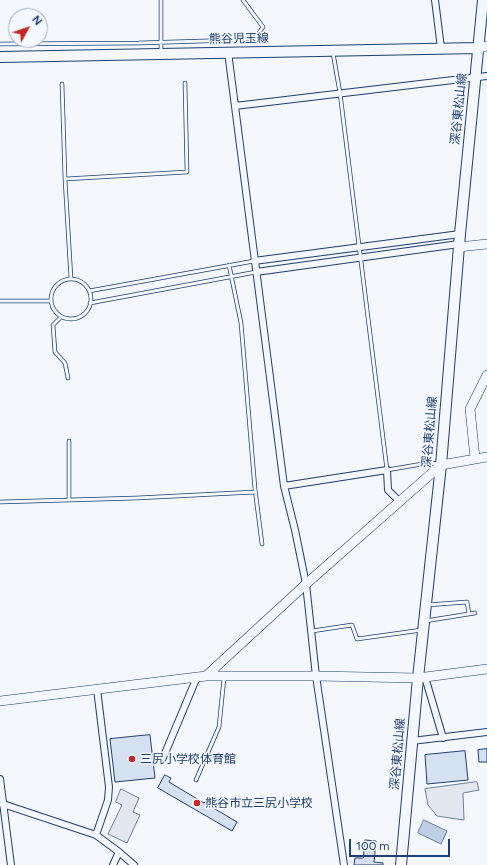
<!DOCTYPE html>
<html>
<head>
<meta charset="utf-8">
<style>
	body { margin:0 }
	#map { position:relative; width:487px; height:865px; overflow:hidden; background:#f4f7fb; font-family:Figtree,sans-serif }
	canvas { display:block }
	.north { position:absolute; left:8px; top:8px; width:40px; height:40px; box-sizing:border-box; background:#f4f7fb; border:1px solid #9eadc5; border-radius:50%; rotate:50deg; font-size:11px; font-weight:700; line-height:16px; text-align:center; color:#1d3f73 }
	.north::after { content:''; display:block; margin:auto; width:14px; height:18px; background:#c62828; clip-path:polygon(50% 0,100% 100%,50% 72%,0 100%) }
	.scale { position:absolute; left:349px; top:839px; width:101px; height:18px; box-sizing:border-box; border:2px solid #1d3f73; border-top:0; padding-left:5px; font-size:12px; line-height:14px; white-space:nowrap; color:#1d3f73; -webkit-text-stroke:3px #f4f7fb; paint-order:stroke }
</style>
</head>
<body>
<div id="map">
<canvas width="487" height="865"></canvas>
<div class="north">N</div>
<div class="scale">100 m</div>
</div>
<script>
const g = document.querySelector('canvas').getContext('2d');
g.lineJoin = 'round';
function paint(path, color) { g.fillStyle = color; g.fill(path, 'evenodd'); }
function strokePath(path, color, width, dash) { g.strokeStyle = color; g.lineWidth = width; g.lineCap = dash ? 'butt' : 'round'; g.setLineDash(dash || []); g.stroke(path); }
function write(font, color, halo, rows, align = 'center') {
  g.font = font + ' Figtree,"Noto Sans JP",sans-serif'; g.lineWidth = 3; g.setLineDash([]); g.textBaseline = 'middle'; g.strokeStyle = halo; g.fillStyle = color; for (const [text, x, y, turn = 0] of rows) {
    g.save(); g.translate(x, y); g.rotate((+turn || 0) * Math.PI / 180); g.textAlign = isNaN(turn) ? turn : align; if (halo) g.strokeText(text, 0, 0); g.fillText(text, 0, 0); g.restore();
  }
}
const parking = new Path2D(`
	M477,782l2,8 -16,3 1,27 -27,-4 -9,-11 -3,-16z
	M121,789l18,9 -6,14 7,3 -13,28 -19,-9 14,-29 -6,-3z`);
paint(parking, '#e3e8f0');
strokePath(parking, '#687fa3', 1);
const water = new Path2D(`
	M424,820l23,11 -6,13 -23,-11z`);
paint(water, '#bed0e5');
strokePath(water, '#687fa3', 1);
const building = new Path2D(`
	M150,735l5,43 -40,4 -5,-43z
	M487,749v13h-8l-1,-12z
	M465,751l3,29 -41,4 -2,-29z
	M165,775l6,3 -2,4 35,21 2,-2 5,3 -1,2 27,16 -5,9 -74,-43z
	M365,840l11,1 -2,21 9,1v2h-29l1,-7h8z`);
paint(building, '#d5e0f0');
strokePath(building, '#1d3f73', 1);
const lane = new Path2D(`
	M0,44l139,-1 98,-3 19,-3 7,-10 -20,-27
	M161,52v-52
	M333,53l7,40 47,377 41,-7 11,1
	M62,84l3,95 6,100
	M65,179l122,-7 -2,-89
	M229,265l12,58 14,166 7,55
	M51 299a20 20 0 1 1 40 0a20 20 0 1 1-40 0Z
	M89,291l165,-30
	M0,301h51
	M90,303l166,-31
	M61,317l-8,8 2,27 10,11 3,15
	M69,500v-59
	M0,502l137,-4 118,-6
	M427,605l40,-3 2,12
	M425,621l50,-8
	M312,631l40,-6 5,14 65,-9
	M196,780l23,-53 5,-49`);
const street = new Path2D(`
	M435,0l6,48
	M228,52l56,434 11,44 11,54 10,92 28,189
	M235,106l252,-30
	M254,261l206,-27
	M256,272l203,-28
	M284,486l103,-16 1,20 12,12
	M425,677l18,61
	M412,741l75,-9
	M163,758l34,-81
	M0,779l11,86
	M0,803l96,32 23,17 -6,13
	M96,835l12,-35 1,-13 -12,-98
	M119,852l15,13`);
const secondary = new Path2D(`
	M478,48l9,-2
	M459,247l28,-3
	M475,458l-5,-49 17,-34
	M206,676l100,-92 135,-119 46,-8
	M0,701l206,-25h110l102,2 69,-9`);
const primary = new Path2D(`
	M0,57l478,-9
	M401,865l17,-187 23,-213 19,-231 23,-234`);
strokePath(lane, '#1d3f73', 4.5);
strokePath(street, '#1d3f73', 8);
strokePath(secondary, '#1d3f73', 10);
strokePath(primary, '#1d3f73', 12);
strokePath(lane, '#f4f7fb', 3);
strokePath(street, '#f4f7fb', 6);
strokePath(secondary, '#f4f7fb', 9);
strokePath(primary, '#f4f7fb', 10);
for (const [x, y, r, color] of [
	[132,759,4,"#c62828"],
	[197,803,4,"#c62828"]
]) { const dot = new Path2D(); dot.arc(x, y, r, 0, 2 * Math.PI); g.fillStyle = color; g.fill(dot); strokePath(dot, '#f4f7fb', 1.5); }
write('12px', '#1d3f73', '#f4f7fb', [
	["熊谷児玉線",239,39,-1],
	["深谷東松山線",459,109,-84],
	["深谷東松山線",430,432,-85],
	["深谷東松山線",398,754,-85]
]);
write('12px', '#1d3f73', '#f4f7fb', [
	["三尻小学校体育館",140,759],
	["熊谷市立三尻小学校",205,803]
], 'left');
</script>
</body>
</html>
